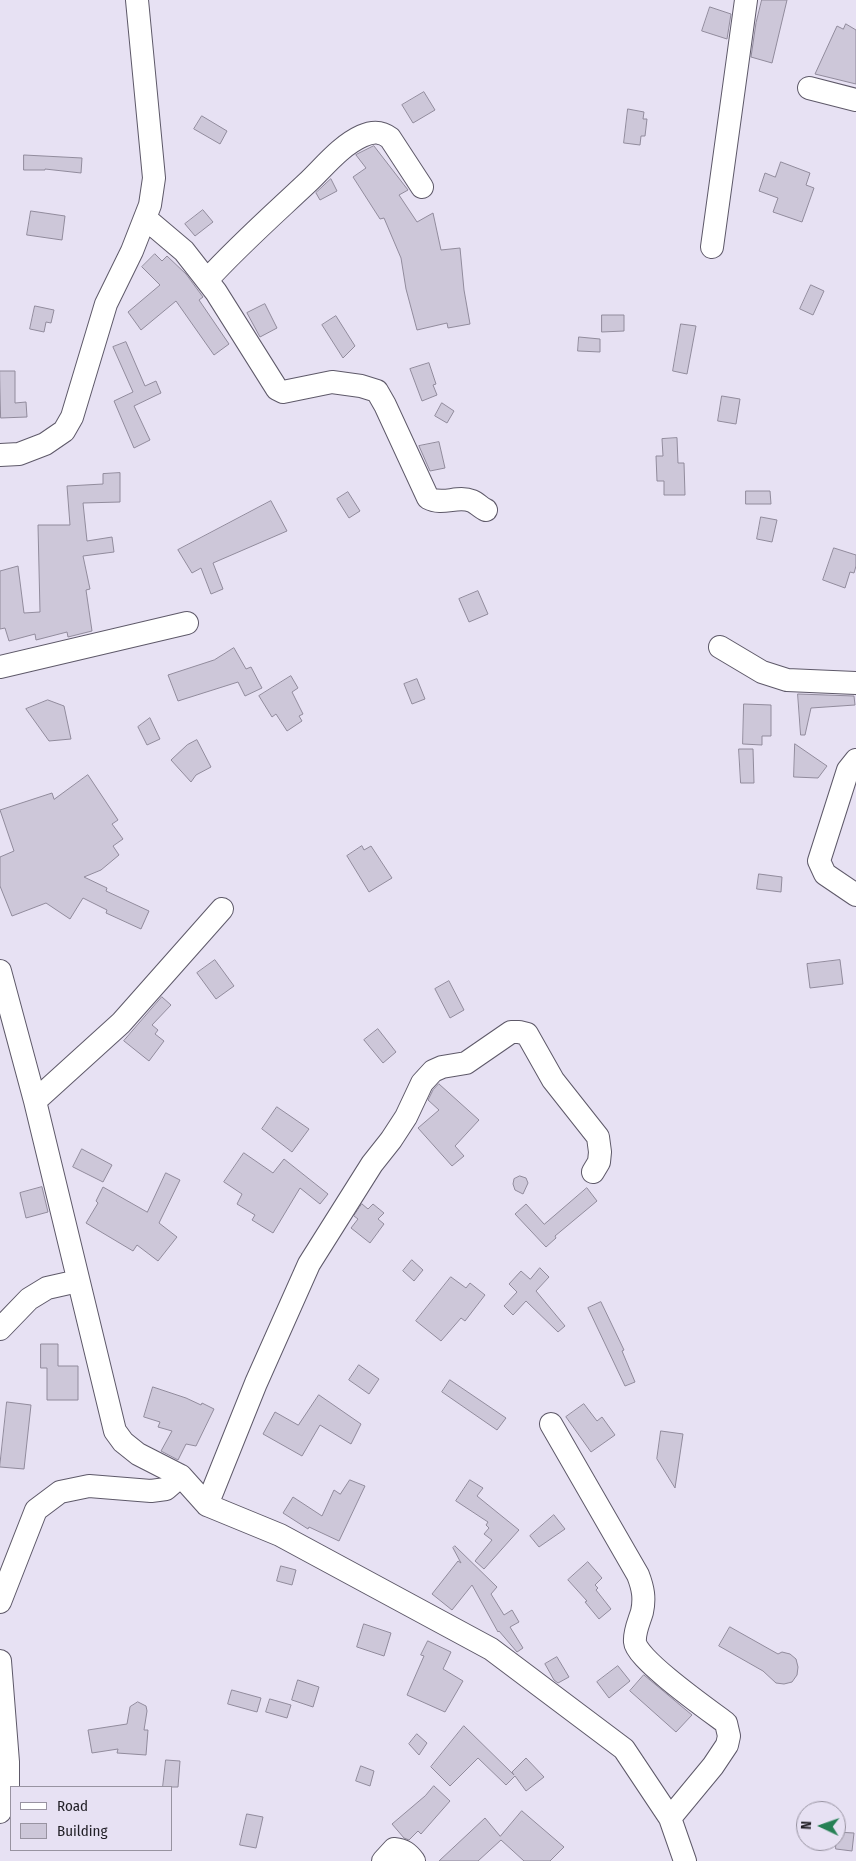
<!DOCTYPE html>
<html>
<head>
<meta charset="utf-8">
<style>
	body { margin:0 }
	#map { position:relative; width:856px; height:1861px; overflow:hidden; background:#e7e1f3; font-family:"Fira Sans Condensed",sans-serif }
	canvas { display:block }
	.legend { position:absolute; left:10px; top:1786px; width:162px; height:65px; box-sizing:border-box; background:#e7e1f3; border:1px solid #9893a1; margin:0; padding:6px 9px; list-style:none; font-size:15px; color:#211f26 }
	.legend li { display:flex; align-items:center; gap:10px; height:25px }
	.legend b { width:25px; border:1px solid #9893a1 }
	.north { position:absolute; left:796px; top:1801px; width:50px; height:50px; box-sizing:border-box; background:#e7e1f3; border:1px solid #9893a1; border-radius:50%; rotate:273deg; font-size:14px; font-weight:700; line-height:20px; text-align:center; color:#211f26 }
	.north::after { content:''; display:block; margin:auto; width:18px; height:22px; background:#268055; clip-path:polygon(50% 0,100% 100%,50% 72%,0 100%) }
</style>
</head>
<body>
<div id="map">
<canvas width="856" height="1861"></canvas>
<ul class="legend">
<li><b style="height:6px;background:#fff"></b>Road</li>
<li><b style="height:14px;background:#cdc7d9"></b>Building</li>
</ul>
<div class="north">N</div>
</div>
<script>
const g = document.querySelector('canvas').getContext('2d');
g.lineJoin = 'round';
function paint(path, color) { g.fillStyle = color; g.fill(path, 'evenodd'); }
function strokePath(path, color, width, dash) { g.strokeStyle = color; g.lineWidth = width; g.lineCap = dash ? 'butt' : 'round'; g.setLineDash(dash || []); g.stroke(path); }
const building = new Path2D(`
	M762,0h25l-15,63 -21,-6 5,-34z
	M710,7l21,7 -4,25 -25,-8z
	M846,24l10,6v54l-41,-10 22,-48 6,3z
	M424,92l11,18 -22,13 -11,-18z
	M628,109l16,3 -1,7h4l-2,17h-4l-1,9 -16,-2z
	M202,116l25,15 -7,13 -26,-15z
	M374,146l34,44 -9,5 18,27 16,-9 8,37 19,-2 4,42 6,34 -22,4 -1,-5 -30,7 -11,-41 -5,-31 -17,-40 -4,1 -27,-42 13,-9 -10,-13z
	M24,155l58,3 -1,15 -36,-4v1h-21z
	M781,162l29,11 -4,12 8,3 -12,34 -29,-10 5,-14 -19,-7 6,-18 10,4z
	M331,179l6,12 -17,9 -4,-7z
	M203,210l10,12 -18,14 -10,-12z
	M31,211l34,5 -3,24 -35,-5z
	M155,254l7,7 5,-5 19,18 17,23 -4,3 30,44 -15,11 -38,-54 -35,29 -13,-18 32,-27 -18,-18z
	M811,285l13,6 -11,24 -13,-6z
	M265,304l12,24 -17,9 -13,-24z
	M35,306l19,4 -3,13 -5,-1 -2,10 -14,-3z
	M602,315h22v16l-22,1z
	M336,316l19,30 -12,12 -21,-33z
	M681,324l15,2 -9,48 -14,-3z
	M579,337l21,2v13l-22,-1z
	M126,342l19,44 11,-5 5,12 -27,13 16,34 -16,8 -20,-47 19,-9 -20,-45z
	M429,363l7,21 -3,1 4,10 -15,6 -12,-32z
	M0,371h15v32l11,-1 1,15 -26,1z
	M722,396l18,3 -4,25 -18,-3z
	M442,403l12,8 -7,12 -12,-7z
	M677,438l1,25h6l1,32h-21v-14h-7l-1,-25h7l-1,-17z
	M439,442l6,26 -15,3 -11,-25z
	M120,473v29l-37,1 4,38 25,-4 2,15 -31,4 7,33 -4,1 6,41 -24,6 -1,-5 -31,8 -1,-6 -26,7 -4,-13 -5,1v-58l18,-5 6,47 16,-1 -2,-87h32l-3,-39 36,-2v-10z
	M746,491h24l1,13h-25z
	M348,492l12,19 -11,7 -12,-19z
	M271,501l16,30 -74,32 10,26 -12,5 -10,-26 -9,5 -14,-23z
	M761,517l16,3 -5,22 -15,-3z
	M834,548l22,7v11l-2,7 -4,-1 -5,16 -22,-8z
	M478,591l10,23 -19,8 -10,-23z
	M234,648l12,21 5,-2 11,21 -17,8 -7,-14 -60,19 -10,-26 46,-15z
	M291,676l7,12 -6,4 11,22 -4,2 3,5 -15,10 -11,-17 -4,3 -13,-21z
	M417,679l8,20 -13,5 -8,-20z
	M798,694l56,2 1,9 -44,3 -6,27h-4z
	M48,700l16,6 7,33 -22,2 -23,-32z
	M744,704l27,1v31h-9v9l-19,-1z
	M150,718l10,21 -13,6 -9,-18z
	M197,740l14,27 -15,8 -5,7 -20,-22 16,-15z
	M795,744l32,22 -9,12 -24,-1z
	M739,749h14l1,34h-13z
	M88,775l30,45 -6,4 11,15 -10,7 6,9 -18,15 -17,7 23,11 -1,3 43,20 -8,18 -35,-16 1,-3 -24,-12 -13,21 -24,-16 -34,13 -12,-30v-29l14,-6 -14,-41 52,-17 2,6z
	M362,846l2,4 7,-4 21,32 -23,14 -22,-36z
	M759,874l23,3 -1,15 -24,-3z
	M215,960l19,26 -18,13 -19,-26z
	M840,960l3,24 -33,4 -3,-24z
	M449,981l15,29 -14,8 -15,-29z
	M162,997l9,8 -19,20 6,5 -3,4 9,7 -15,20 -25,-20z
	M378,1029l18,23 -13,11 -19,-23z
	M439,1084l40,36 -24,26 9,10 -12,10 -34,-38 21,-18 -11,-10 5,-10z
	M277,1107l32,22 -17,23 -30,-23z
	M82,1149l30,16 -9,17 -30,-15z
	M244,1153l29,20 11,-14 44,35 -8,10 -20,-16 -27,45 -21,-13 3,-5 -18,-11 5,-10 -18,-12z
	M166,1173l14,7 -21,43 18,14 -19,24 -21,-16 -4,6 -47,-28 12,-20 -2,-2 7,-14 44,25z
	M520,1176l6,2 2,5 -5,11 -8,-4 -2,-6 1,-5z
	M42,1187l6,25 -22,6 -6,-25z
	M587,1188l10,13 -42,35 1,2 -10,9 -31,-33 11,-10 18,20z
	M362,1204l6,5 5,-5 11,9 -6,6 6,5 -14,19 -19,-15 7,-9 -4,-3z
	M412,1260l11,10 -9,11 -11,-10z
	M540,1268l9,9 -13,14 29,35 -7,6 -32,-31 -13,14 -9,-9 13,-14 -8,-8 12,-13 9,8z
	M451,1277l15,11 4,-5 15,12 -20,26 -4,-3 -20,23 -25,-20z
	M601,1302l23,48 -2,1 13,31 -10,4 -37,-78z
	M41,1344h17v22h20v34h-31v-32h-6z
	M359,1365l20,14 -10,15 -20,-14z
	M450,1380l56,38 -9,12 -55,-38z
	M153,1387l33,11 15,7 1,-2 12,6 -18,37 -10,-2 -8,16 -17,-9 11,-20 -14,-4 2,-5 -16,-5z
	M319,1395l42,29 -10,20 -31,-19 -18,31 -39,-22 12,-22 23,13z
	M7,1402l24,3 -7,64 -24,-2z
	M584,1404l13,17 5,-4 13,18 -24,17 -25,-35z
	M661,1431l22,3 -8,54 -18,-29z
	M350,1480l15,6 -26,55 -30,-14 -1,2 -25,-16 10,-16 29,19 12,-26 6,4z
	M470,1480l13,8 -6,8 42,34 -35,39 -9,-8 17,-21 -8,-6 5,-6 -3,-3 2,-3 -32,-21z
	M554,1515l11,14 -26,18 -9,-11z
	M455,1546l42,41 -6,7 13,21 8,-5 7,12 -9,5 13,21 -6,4 -18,-21 -1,1 -26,-47 -20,25 -20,-16 26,-33 3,2 -8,-15z
	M588,1562l14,16 -7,7 3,3 -2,2 15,19 -12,10 -14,-17 2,-1 -19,-21z
	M281,1566l15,4 -4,15 -15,-4z
	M364,1624l27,9 -7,23 -27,-9z
	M730,1627l48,27 4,-2 8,2 6,5 2,8 -1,8 -5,7 -8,2 -8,-1 -13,-12 -44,-25z
	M428,1641l23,11 -8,17 20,12 -18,31 -38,-17 17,-39 -3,-1z
	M557,1657l12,20 -11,6 -4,-3 -9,-16z
	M618,1666l12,15 -21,17 -12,-16z
	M644,1675l48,40 -16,17 -46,-41z
	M298,1680l21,7 -6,20 -21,-7z
	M232,1690l29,8 -4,14 -29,-8z
	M270,1699l21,6 -4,13 -21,-6z
	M138,1702l8,4 1,5 -3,19h4l-2,25 -29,-2 1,-4 -26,4 -4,-23 39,-6 3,-17z
	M464,1726l50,49 -2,-3 14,-14 18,19 -18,14 -11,-15 -9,9 -28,-27 -28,28 -19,-19z
	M417,1734l10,9 -8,12 -10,-11z
	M166,1760l14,1 -2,26h-15z
	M361,1766l13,5 -4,15 -14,-5z
	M434,1786l16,15 -29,33 -3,-3 -9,9 -5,-2 -12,-14 33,-28z
	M522,1811l42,36 -14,14h-26l-23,-21 -23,21h-39l46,-43 15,18z
	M247,1814l16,3 -7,31 -16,-3z
	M836,1832l18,1 -2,18 -16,-2z`);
paint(building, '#cdc7d9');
strokePath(building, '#918b9c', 1);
const minor = new Path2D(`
	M809,88l47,12
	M145,218l39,33 32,41 61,97 6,3 49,-10 29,4 16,5 8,14 43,93c15,8 29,-3 44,3 5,2 9,7 14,9
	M712,247l34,-247
	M207,280c31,-34 66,-65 100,-97 17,-16 33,-37 55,-47 11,-5 19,-5 28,2l32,49
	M0,455l19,-1 26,-10 19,-13 8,-14 34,-113 26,-53 18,-46 4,-27 -17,-178
	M720,647l42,25 25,8 69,3
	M0,667l187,-44
	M856,760l-8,10 -29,91 6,13 31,21
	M0,971l35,130 80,330 8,11 15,12 43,22 26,29 73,30 211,114 133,100 46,69 15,43
	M35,1101l86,-78 101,-114
	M0,1329l29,-30 18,-11 31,-7
	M551,1424l87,151c5,13 7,23 4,37 -3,10 -8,20 -7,30 1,17 75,69 91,81l3,13 -2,9 -14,21 -43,52
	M207,1505l49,-122 53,-119 63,-100 19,-24 15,-23 16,-34 11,-12 9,-4 24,-4 45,-31h8l8,2 26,46 45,57 2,15 -1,10 -6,10
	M0,1602l36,-92 24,-18 29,-6 62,5 15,-2 15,-13
	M0,1661l8,101v28l-8,22
	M383,1861l11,-12c10,1 14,4 20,12`);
strokePath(minor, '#5e5969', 24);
strokePath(minor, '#fff', 22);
</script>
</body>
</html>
